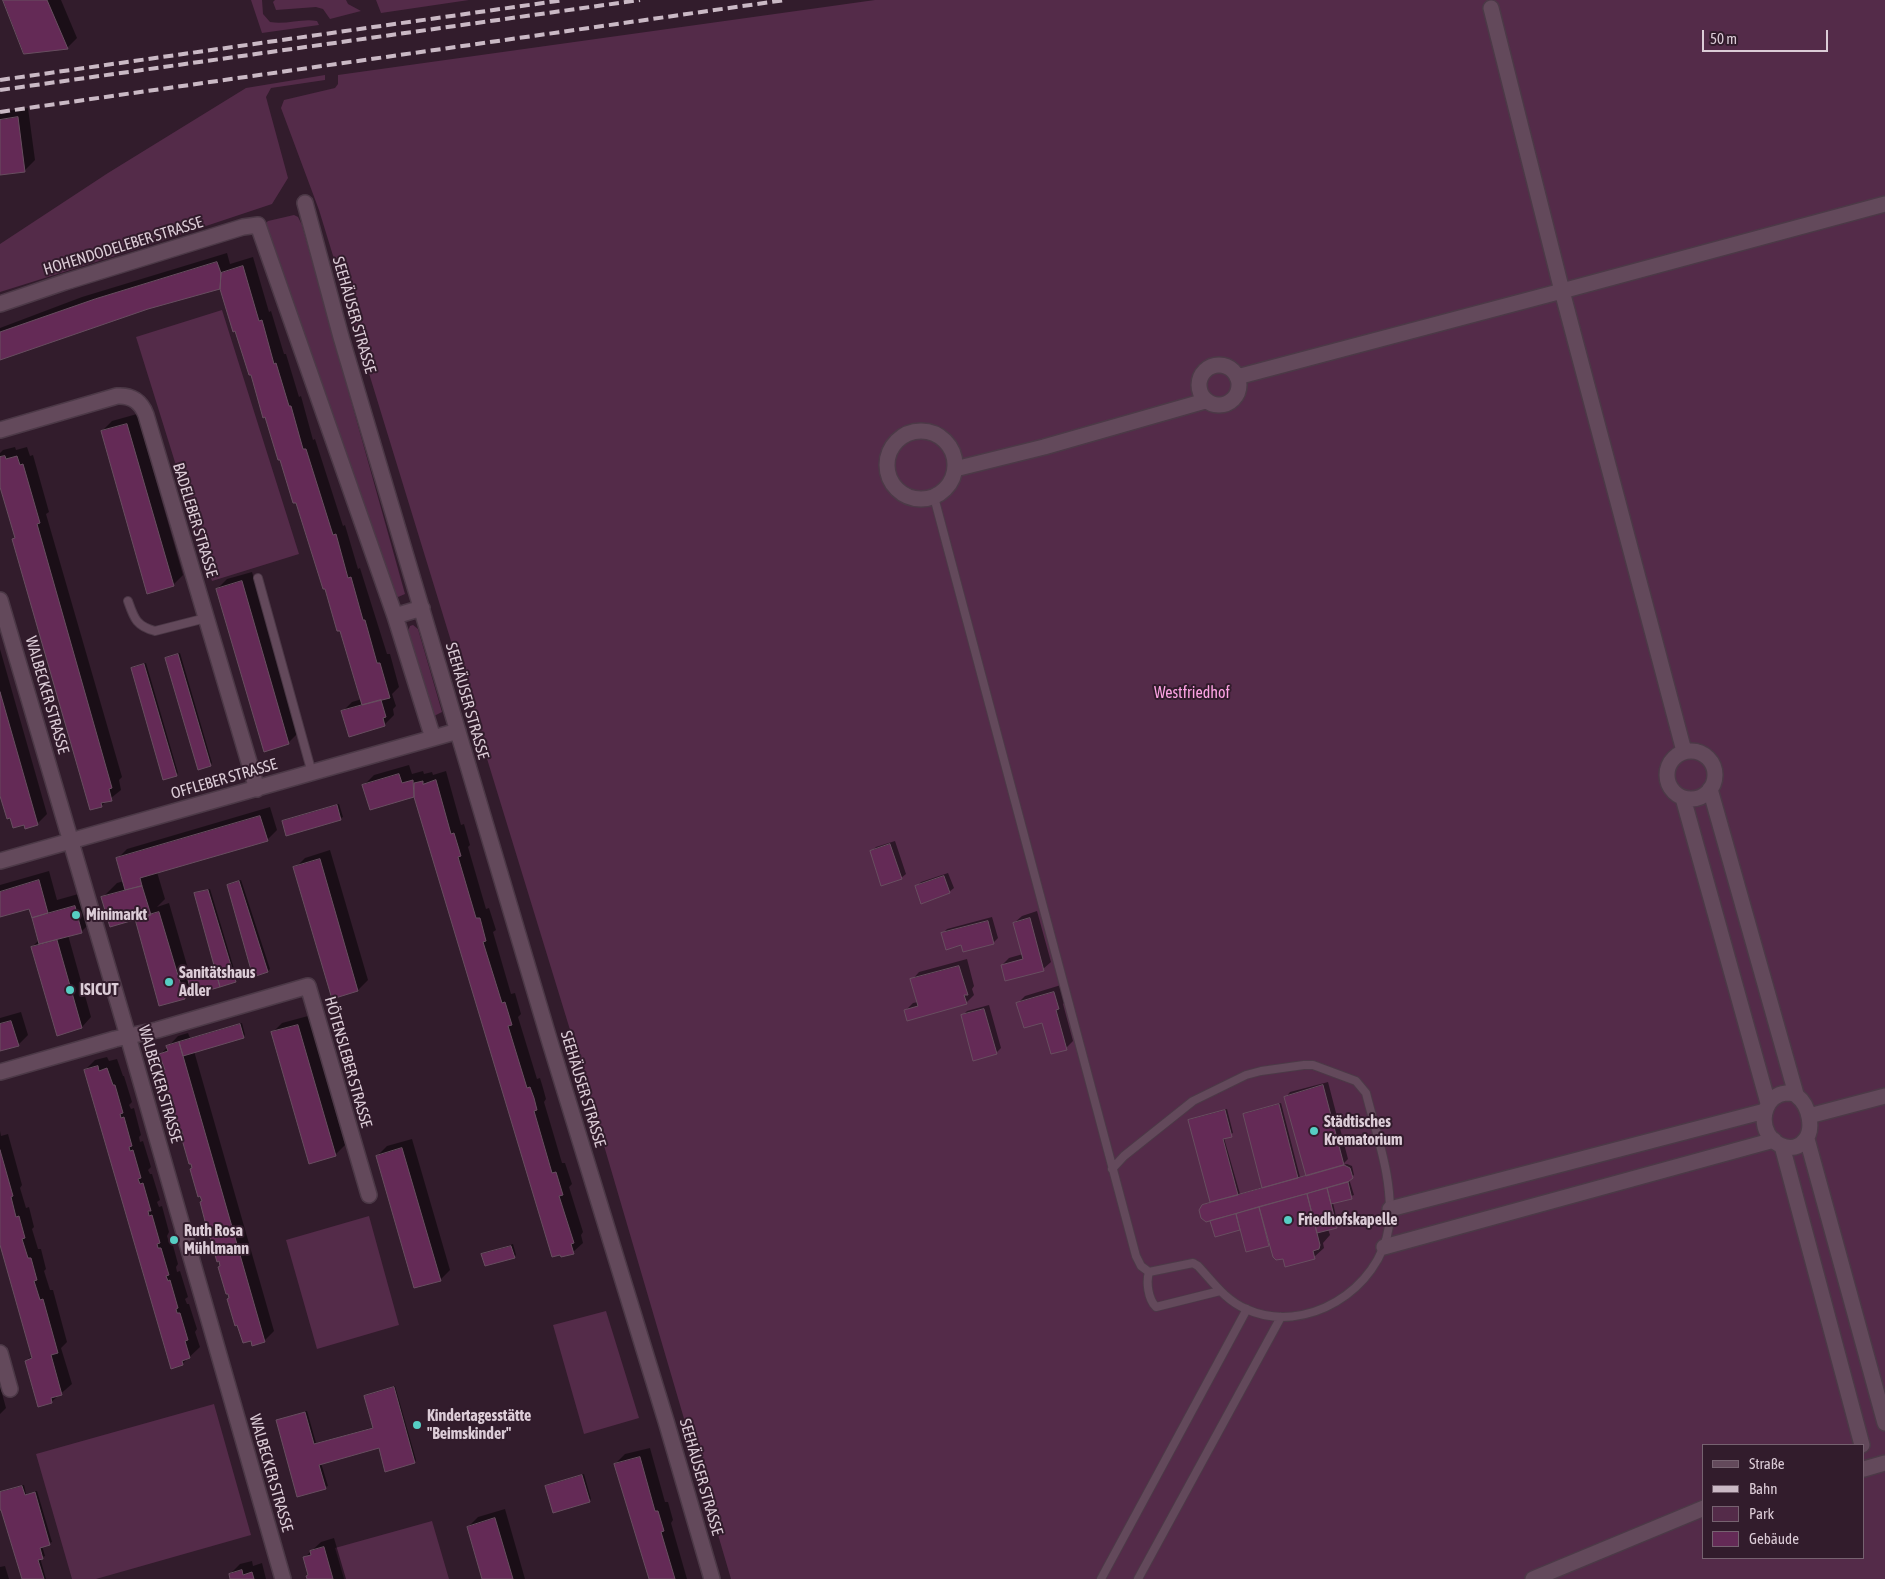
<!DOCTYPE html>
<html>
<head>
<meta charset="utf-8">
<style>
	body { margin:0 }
	#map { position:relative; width:1885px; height:1579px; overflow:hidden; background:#321c2c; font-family:"Asap Condensed",sans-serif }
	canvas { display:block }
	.legend { position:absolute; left:1702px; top:1444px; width:162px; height:115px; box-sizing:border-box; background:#321c2c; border:1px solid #766270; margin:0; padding:6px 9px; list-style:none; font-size:15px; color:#dcccd7 }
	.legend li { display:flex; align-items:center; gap:10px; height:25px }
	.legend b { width:25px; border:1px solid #766270 }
	.scale { position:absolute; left:1702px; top:30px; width:126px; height:22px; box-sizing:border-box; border:2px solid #dcccd7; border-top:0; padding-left:6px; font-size:15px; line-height:18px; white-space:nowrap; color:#dcccd7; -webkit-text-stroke:4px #321c2c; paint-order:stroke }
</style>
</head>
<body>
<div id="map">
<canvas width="1885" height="1579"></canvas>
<ul class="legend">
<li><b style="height:6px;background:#63495b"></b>Straße</li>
<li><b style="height:6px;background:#cab9c5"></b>Bahn</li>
<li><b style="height:14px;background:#542b49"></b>Park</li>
<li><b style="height:14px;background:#642a56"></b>Gebäude</li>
</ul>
<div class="scale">50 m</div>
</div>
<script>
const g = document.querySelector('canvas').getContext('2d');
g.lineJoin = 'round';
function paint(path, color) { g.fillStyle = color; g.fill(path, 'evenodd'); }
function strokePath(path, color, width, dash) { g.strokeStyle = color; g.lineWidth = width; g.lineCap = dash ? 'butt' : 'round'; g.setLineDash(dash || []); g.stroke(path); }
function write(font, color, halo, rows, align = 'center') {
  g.font = font + ' "Asap Condensed",sans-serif'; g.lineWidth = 4; g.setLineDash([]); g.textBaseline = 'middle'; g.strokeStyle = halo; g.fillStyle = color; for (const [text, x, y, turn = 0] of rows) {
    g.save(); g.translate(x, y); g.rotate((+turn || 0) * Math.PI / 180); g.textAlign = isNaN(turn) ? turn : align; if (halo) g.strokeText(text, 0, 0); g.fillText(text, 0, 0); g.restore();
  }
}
paint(new Path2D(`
	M251,0h11l1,14 7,8c16,3 32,-4 47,-1l2,4 -57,8z
	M275,0h71l2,4 13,7 -31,8 -7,-10 -7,-2 -40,3 -3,-8z
	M376,0h93l-88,13z
	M875,0h1010v1579h-1154l-160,-546 -252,-823 -38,-102 3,-8 51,-12 3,-4v-9zM1704,1445h160v113h-160z
	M325,75v5l-54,8 -5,9 22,81 -16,26 -138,46 -134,42v-48l108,-71 138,-85z
	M294,215l4,2 4,8 103,369 -7,3 -4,-3 -129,-370 3,-3z
	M222,310l77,244 -87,27 -76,-244z
	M413,625l5,4 24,83 -8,4 -2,-3 -24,-82 2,-5z
	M369,1216l30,109 -82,24 -31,-109z
	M606,1311l33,107 -55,16 -31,-109z
	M214,1404l37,131 -155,44h-24l-36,-125z
	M432,1521l17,58h-105l-9,-31z`), '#542b49');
paint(new Path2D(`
	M4,0h57l16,38 -10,10z
	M28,108l7,52 -10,10 -25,3v-61z
	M227,253l3,11 23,-7 16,55 2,-1 13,43h2l13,43 2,-1 12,44 2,-1 28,87 2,-1 13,44 2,-1 27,86h3l9,33 -7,7 4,12 -3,3 1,6 -10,10 -42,-13 10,-10 10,-3 -22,-70 -29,-85h-2l-13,-43 -75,-214 -73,21 -148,51v-31l82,-31z
	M137,414l46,161 -10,10 -71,-154 10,-10z
	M15,447l1,3 11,-3 3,9 3,-1 16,57 -3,2 76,263 -3,3 2,10 -20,16 -88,-267 3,-3 -16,-53v-30l3,-3z
	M252,572l46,161 -10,10 -71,-154 10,-10z
	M0,649l47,165 -10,10 -37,-32z
	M180,653l32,110 -2,2 -43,-107z
	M146,663l32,110 -2,2 -44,-107z
	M409,765l3,9 11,-3 1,3 8,-2 1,3 13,-4 15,54 3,-1 6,21 -2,2 18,62 3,-1 7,22 -3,2 18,62 4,-1 6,21 -3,3 19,62 3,-1 3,10 3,11 -2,3 18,61h3l7,21 -3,3 14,45 -2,3 2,8 -10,9 -158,-457 -44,13 -7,-23 10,-10z
	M339,804l4,13 -2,1 -54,16 -4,-12 2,-2z
	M270,807l7,23 -10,10 -110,32 8,27 -8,8 12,-4 22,76 26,-7 -21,-78 14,-5 27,90 -44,15 -1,-4 -8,8 -48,-80 -34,-20 15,-15 7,-2 -6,-23 9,-9z
	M895,841l11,33 -5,4 -30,-26 5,-5z
	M330,850l38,130 -10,10 -26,7 -37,-129 10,-10z
	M49,871l8,29 32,-9 7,26 -15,15 -13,3 23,82 -9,10 -50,-80 7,-7 -9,-32 -30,8v-31z
	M948,873l6,15 -5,4 -33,-5 5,-5z
	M241,880l29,89 -2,2 -40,-86z
	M1037,911l14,51 -8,7 -41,-4 7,-7 14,-4 -9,-31 8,-7z
	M992,917l6,21 -5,5 -31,1 -19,-11 4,-4z
	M967,959l7,27 -2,3 2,6 -8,8 -61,8 8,-8 5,-1 -6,-22 7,-8z
	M1061,985l5,16 -3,3 10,37 -7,7 -23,-27 -25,-18 7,-7z
	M989,1005l12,43 -5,5 -34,-37 5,-5z
	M21,1012l7,23 -10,10 -18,5v-32z
	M308,1016l37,129 -10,10 -63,-122 10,-10z
	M242,1023l3,12 -2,2 -49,14 80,280 -10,10 -34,-44 -18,-65 -11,-30 2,-2 -42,-146 17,-18 10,-3 2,5z
	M107,1057l2,4 8,-2 6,17h1l8,26 -3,3 2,4 3,-1 7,27 -2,2 1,5 3,-1 8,26 -3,3 2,4h2l8,26 -3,2 2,5 3,-1 7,26 -2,4 1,3 3,-1 7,26 -2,3 1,5 3,-1 8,26 -3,2 2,5h2l8,25 -2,3 5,15 -18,17 -97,-294 10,-10z
	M1328,1082l20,77 -6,6 5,-1 5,2 2,9 -5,4 5,16 -21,8 5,22 -10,4 2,6 -7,8 1,5 -10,9h-31l-13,-14 -23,7 -6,-22 -26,7 -4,-16 -8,-14 8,-3 -22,-82 38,-11 6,24 -9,5 16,56 23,-7 -19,-73 37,-11 19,74 7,-2 -21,-78 4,-5z
	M0,1131l1,5 7,-2 14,51 -2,3 6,20 3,-1 5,20 -2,2 6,20h3l5,20 -2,2 6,19h3l14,52 -6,6 11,36 -21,18 -25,-41 7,-6 -33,-115z
	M412,1139l38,131 -9,9 -27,8 -37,-131 10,-10z
	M513,1244l3,11 -2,2 -31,-3z
	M0,1386l6,22 -6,6z
	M395,1386l21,74 -1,2 -36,-16 -58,17 7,23 -30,10 -21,-75 30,-10 9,32 58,-16 -9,-31z
	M650,1448l15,54h3l5,18 -2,3 16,56h-37l-35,-115 10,-10z
	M584,1474l7,25 -2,2 -42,-15z
	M24,1485l2,9 11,-3 15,51 -10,4 3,10 -5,2 6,21h-22l-22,-71 -2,1v-17z
	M505,1509l20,70h-42l-15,-52 10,-10z
	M334,1538l12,41h-37v-4l-5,-17 17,-16z
	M252,1561l1,5 9,-3 4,16h-35l-1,-5 10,-10z
	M5,1566l4,13h-9v-12z`), '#0007');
const building = new Path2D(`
	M3,0h44l21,49 -44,5z
	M18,117l7,55 -25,3v-55z
	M217,262l4,11 -1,16 -72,20 -148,51v-28l95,-33z
	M243,266l16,55 3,-1 12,44 2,-1 13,43h2l12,43h3l27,86 3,-1 12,44 3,-1 12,43h2l12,43h3l10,35 -28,7 -22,-74h-3l-12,-42h-2l-27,-86h-3l-13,-43h-2l-13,-43 -2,1 -12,-43h-2l-14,-44 -2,1 -13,-43 1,-16z
	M127,424l47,162 -27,8 -46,-163z
	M5,456l1,3 11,-3 3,9 3,-1 17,59 -3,1 75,264 -3,1 3,12 -11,2 1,4 -12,3 -78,-271 3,-1 -15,-51v-30z
	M242,581l47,163 -25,8 -48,-163z
	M178,654l33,112 -13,4 -33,-112z
	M144,664l33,112 -14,4 -32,-112z
	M0,692l38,133 -13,4 -1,-4 -11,3 -3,-10 -3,1 -7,-23z
	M381,700l5,17 -3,1 2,8 -36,11 -8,-26z
	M399,774l3,9 11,-3 1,17 -44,13 -8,-25z
	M436,780l15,54 3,-1 7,23 -3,1 18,61h4l6,23 -3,1 19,61 3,-1 7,23 -4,1 19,62 3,-1 4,11 3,12 -3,1 18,62 4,-1 7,23 -4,1 15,47 -3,1 3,10 -13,3 -1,-2 -8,2 -138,-460v-14l9,-2v3z
	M337,805l4,15 -55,16 -4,-15z
	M260,816l8,25 -128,37 2,8 -17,4 -9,-32z
	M890,844l12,35 -21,7 -11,-35z
	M320,859l38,132 -26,8 -39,-132z
	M944,876l6,17 -29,11 -6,-18z
	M39,880l9,33 -16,5 -3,-9 -29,8v-25z
	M239,881l29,91 -15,5 -26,-92z
	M142,886l9,29 -41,12 -9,-30z
	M208,890l28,92 -16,5 -26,-94z
	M75,906l7,27 -43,11 -7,-26z
	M159,912l26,87 -26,7 -24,-87z
	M1030,918l14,53 -39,10 -4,-16 22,-6 -10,-36z
	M988,921l6,23 -31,8 -2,-7 -15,5 -5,-17z
	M57,940l25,88 -25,8 -26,-89z
	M959,966l9,29h-4l3,9 -60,17 -3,-11 14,-4 -8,-27z
	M216,973l4,14 -28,8 -4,-15z
	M1054,992l5,17 -3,1 11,40 -16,4 -9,-31 -18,5 -8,-25z
	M984,1009l13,45 -24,7 -12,-46z
	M11,1021l8,25 -19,5v-27z
	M240,1024l4,14 -61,18 -4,-14z
	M298,1025l38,131 -27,8 -38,-132z
	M179,1042l86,300 -13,4 -1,-5 -8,2 -6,-18 -2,1 -8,-27 2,-1 -1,-4h-2l-8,-27 2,-1 -1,-5 -2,1 -8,-28 2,-1 -1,-4h-3l-7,-27 2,-1 -2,-5 -2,1 -8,-28 2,-1 -1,-4h-2l-8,-28h2l-1,-5 -2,1 -8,-28h2l-2,-6 -2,1 -8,-28 3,-1 -6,-16 9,-3 -2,-5z
	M98,1066l1,5 8,-3 6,17h2l8,28 -3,1 1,4 3,-1 8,29 -3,1 1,4 3,-1 8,28 -3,1 2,5 3,-1 8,28h-3l1,5 3,-1 8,28 -3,1 1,4h3l8,27 -3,1 2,5 2,-1 8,28 -2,1 1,4h3l8,27 -3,1 5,17 -8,3 1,4 -12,4 -87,-299z
	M1323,1085l21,80 -38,11 -22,-79z
	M1279,1104l19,74 -36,10 -19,-74z
	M1225,1110l7,27 -9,2 15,56 -28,7 -22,-82z
	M402,1148l39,133 -27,7 -38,-132z
	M0,1150l13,46 -2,1 5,20 3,-1 6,22 -3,1 6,19h3l6,22 -3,1 6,19 3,-1 15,54 -7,2 11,40 -11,3 1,5 -14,4 -13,-46 7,-3 -32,-113z
	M1344,1165l6,3 3,10 -5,4 -142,40 -5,-4 -2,-8 3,-5z
	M1348,1182l4,17 -21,5 -4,-16z
	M1327,1188l10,40 -20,5 -10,-39z
	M1307,1194l13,51 -1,4 -6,2 2,8 -30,8 -2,-8 -7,1 -3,-3 -14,-50z
	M1259,1207l10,39 -23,6 -10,-38z
	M1236,1214l4,16 -25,7 -5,-16z
	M511,1246l4,12 -30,8 -4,-12z
	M394,1387l21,76 -30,9 -6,-24 -60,17 7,24 -29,8 -21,-77 29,-8 9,32 59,-16 -9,-32z
	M640,1457l15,54h3l6,20 -3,1 14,47h-26l-35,-115z
	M582,1475l8,27 -37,11 -8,-27z
	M22,1486l3,9 10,-3 15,53 -10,3 3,11 -5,1 6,19h-22l-21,-69h-1v-18z
	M495,1518l18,61h-31l-15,-52z
	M324,1547l9,32h-26l-1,-3 2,-1 -5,-18 8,-2 -1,-4z
	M242,1570l1,5 9,-3 2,7h-24l-1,-5z`);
paint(building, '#642a56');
strokePath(building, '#684e60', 1);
const lane = new Path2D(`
	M934,497l202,759 5,10 8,6
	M258,578l54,195
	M128,601c6,17 8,25 27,30l51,-13
	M1112,1169l12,-13 69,-55 53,-26 15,-4 43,-6h9l43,16 10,12c11,44 28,88 23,133 -9,64 -84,110 -143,83 -21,-9 -33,-27 -48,-43l-5,-3 -44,9c-3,10 -1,27 7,35l64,-16
	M1101,1579l146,-270
	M1138,1579l143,-262`);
const street = new Path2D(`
	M1491,8l71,283 122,460
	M305,203l36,134 208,702 117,382 46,158
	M0,304l65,-22 178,-55 15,-2 137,391 38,122
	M1199 385a20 20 0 1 1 40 0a20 20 0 1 1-40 0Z
	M1237,377l325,-86 323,-87
	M0,430l117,-34c14,-1 24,5 29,19l111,374
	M887 465a34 34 0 1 1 68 0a34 34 0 1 1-68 0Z
	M955,469l89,-22 161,-46
	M0,600l125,426 158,553
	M395,616l27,-8
	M1667 775a24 24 0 1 1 48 0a24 24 0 1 1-48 0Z
	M1710,789l86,305
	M1683,798l85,305
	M0,861l458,-130
	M0,1072l115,-33 42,-9 151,-44 61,209
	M1786,1093c4,0 8,0 11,3 12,9 18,34 7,45 -10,12 -28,6 -36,-7 -9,-17 -1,-39 18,-41z
	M1809,1116l76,-20
	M1807,1139l78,284
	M1782,1146l80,299
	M1390,1209l375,-98
	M1384,1247l390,-107
	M0,1353l10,36
	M1864,1469l21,-6
	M1533,1579l171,-71`);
strokePath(lane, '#4c3947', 10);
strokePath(street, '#4c3947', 18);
strokePath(lane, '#63495b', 8);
strokePath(street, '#63495b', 15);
strokePath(new Path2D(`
	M0,80l564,-80
	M0,90l640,-90
	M0,112l785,-112`), '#cab9c5', 4, [10, 5]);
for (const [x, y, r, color] of [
	[76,915,5,"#56cec4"],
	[169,982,5,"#56cec4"],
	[70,990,5,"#56cec4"],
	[1314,1131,5,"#56cec4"],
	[1288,1220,5,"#56cec4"],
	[174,1240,5,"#56cec4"],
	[417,1425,5,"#56cec4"]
]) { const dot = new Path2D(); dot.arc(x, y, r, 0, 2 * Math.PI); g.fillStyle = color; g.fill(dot); strokePath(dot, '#321c2c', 2); }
write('16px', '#dcccd7', '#321c2c', [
	["HOHENDODELEBER STRASSE",123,246,-17],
	["SEEHÄUSER STRASSE",354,315,74],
	["BADELEBER STRASSE",195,520,73],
	["WALBECKER STRASSE",47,695,74],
	["SEEHÄUSER STRASSE",467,701,74],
	["OFFLEBER STRASSE",224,779,-16],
	["HÖTENSLEBER STRASSE",348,1062,74],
	["WALBECKER STRASSE",160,1084,74],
	["SEEHÄUSER STRASSE",583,1089,73],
	["WALBECKER STRASSE",271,1473,74],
	["SEEHÄUSER STRASSE",701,1477,74]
]);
write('16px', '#fea4e4', '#321c2c', [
	["Westfriedhof",1192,693]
]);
write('bold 16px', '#dcccd7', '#321c2c', [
	["Minimarkt",86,915],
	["Sanitätshaus",179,973],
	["Adler",179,991],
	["ISICUT",80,990],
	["Städtisches",1324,1122],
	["Krematorium",1324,1140],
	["Friedhofskapelle",1298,1220],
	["Ruth Rosa",184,1231],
	["Mühlmann",184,1249],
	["Kindertagesstätte",427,1416],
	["\"Beimskinder\"",427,1434]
], 'left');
</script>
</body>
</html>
